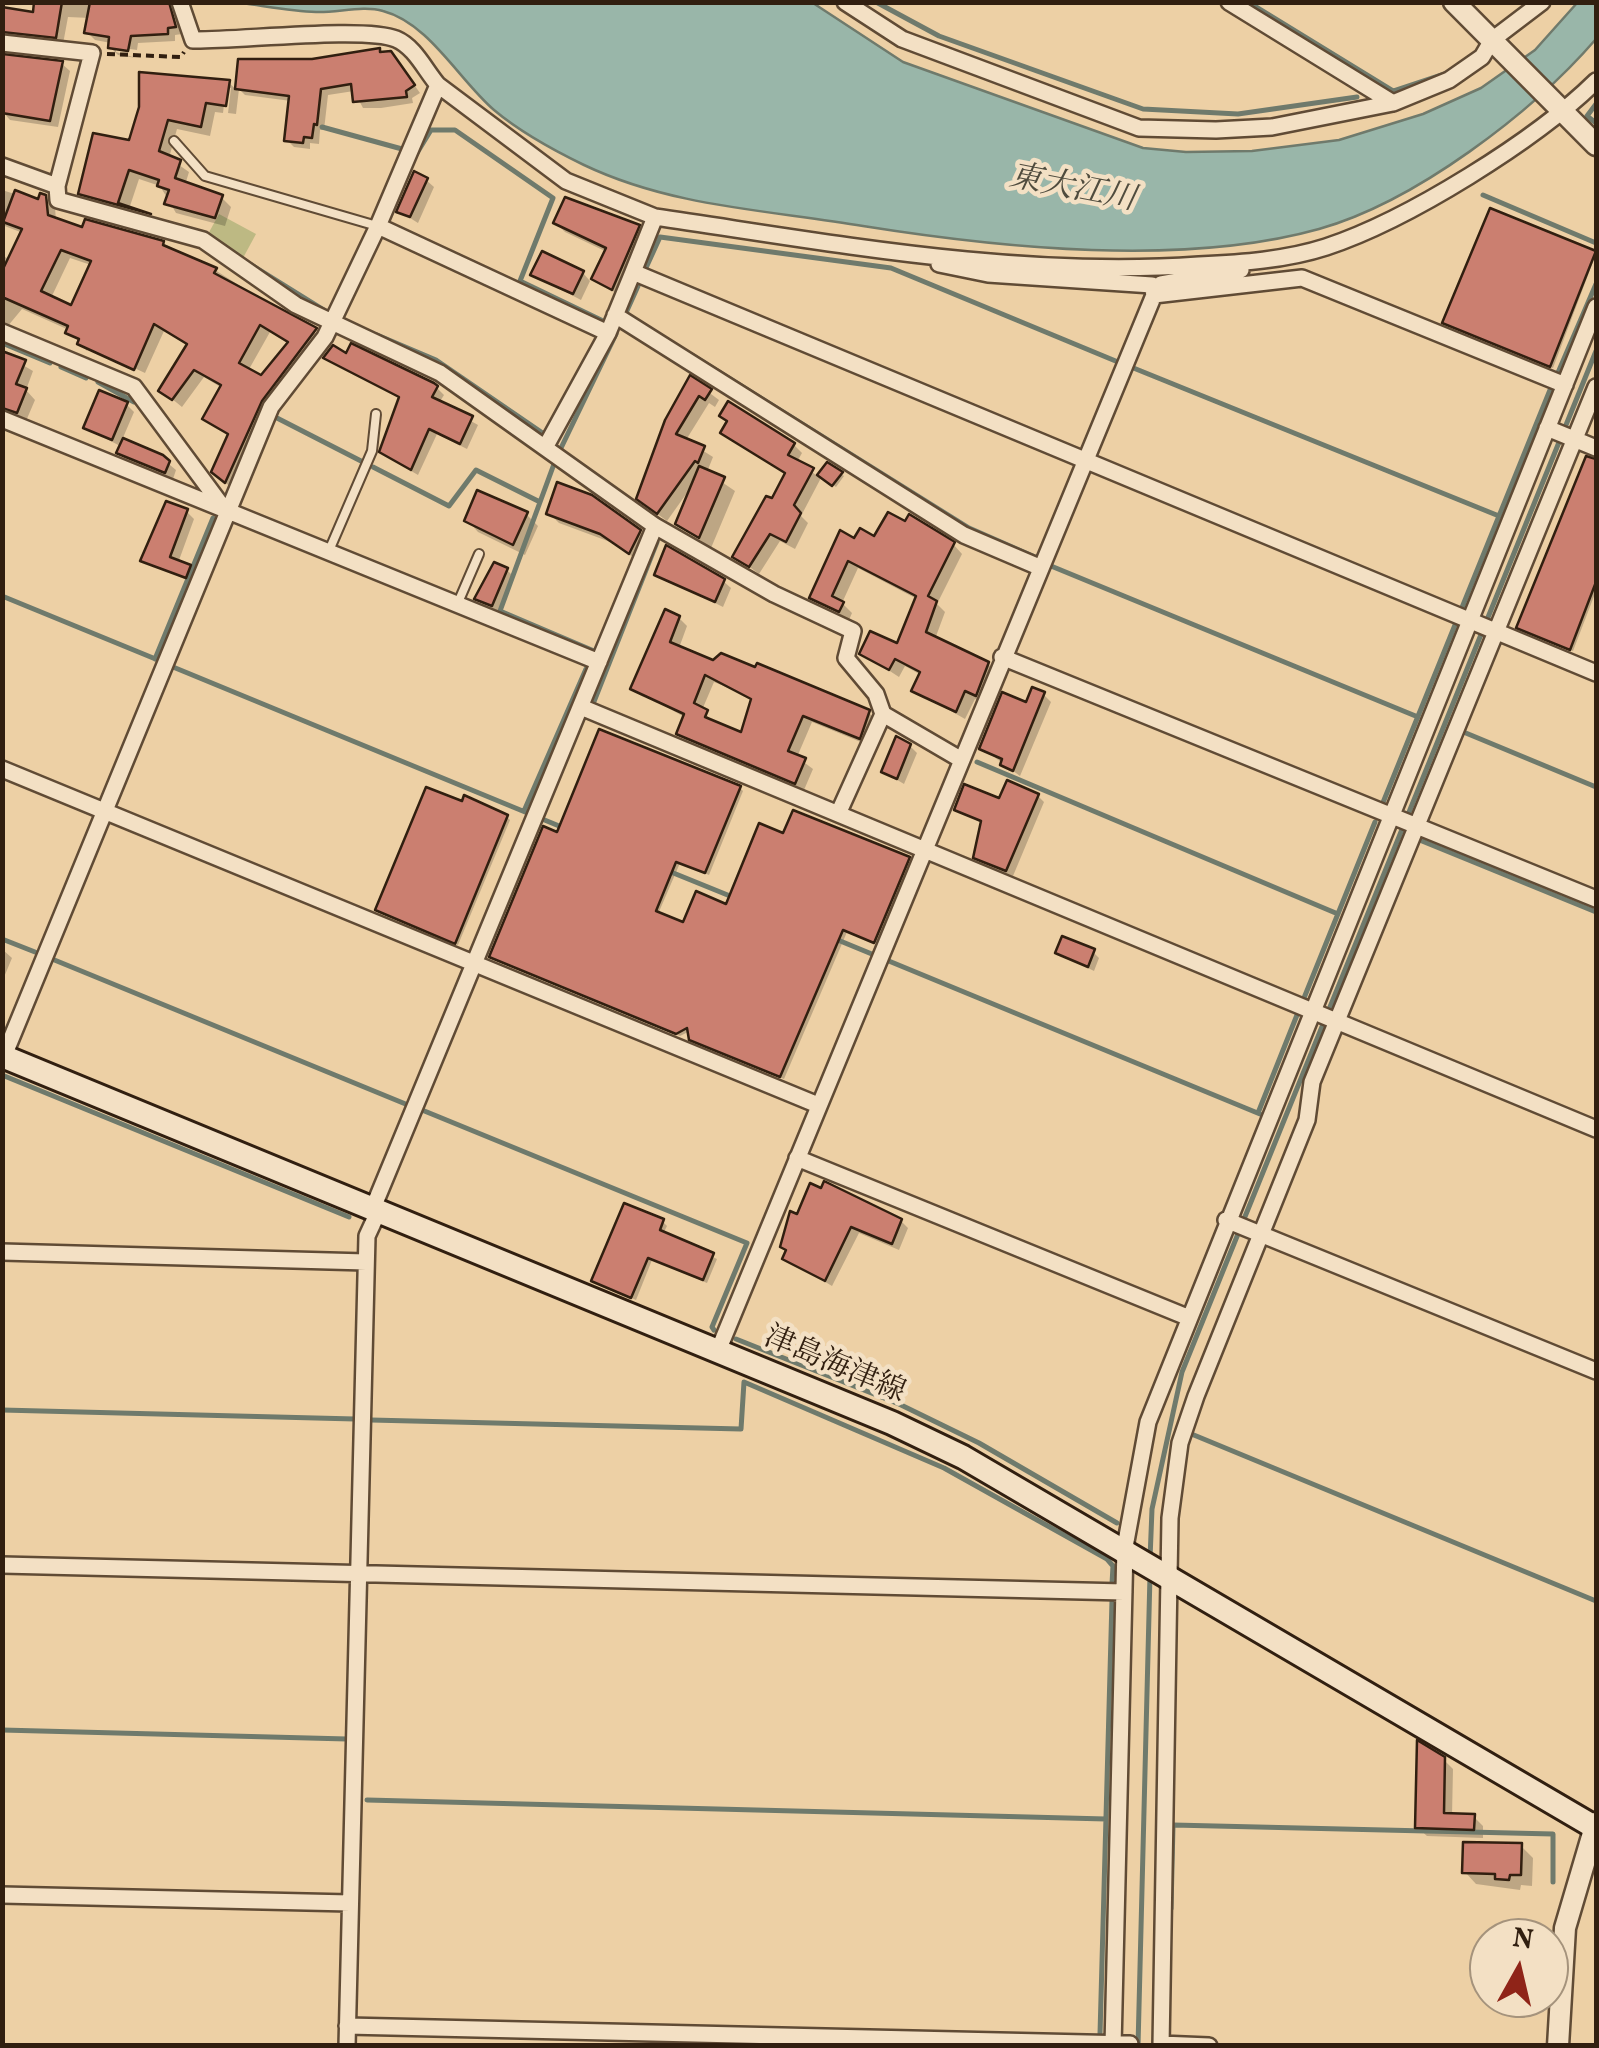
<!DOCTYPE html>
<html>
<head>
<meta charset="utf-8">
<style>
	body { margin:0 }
	#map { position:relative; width:1599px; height:2048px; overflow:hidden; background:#edd0a5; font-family:Vollkorn,serif }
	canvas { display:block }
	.frame { position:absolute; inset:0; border:5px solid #311f10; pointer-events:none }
	.north { position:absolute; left:1469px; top:1918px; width:100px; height:100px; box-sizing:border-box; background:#f3e0c4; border:2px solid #a5937c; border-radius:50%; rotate:8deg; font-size:28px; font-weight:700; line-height:40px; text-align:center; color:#311f10 }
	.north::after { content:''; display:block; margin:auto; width:35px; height:45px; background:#8f2418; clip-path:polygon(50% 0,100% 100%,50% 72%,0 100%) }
</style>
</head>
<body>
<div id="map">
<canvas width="1599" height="2048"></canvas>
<div class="frame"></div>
<div class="north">N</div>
</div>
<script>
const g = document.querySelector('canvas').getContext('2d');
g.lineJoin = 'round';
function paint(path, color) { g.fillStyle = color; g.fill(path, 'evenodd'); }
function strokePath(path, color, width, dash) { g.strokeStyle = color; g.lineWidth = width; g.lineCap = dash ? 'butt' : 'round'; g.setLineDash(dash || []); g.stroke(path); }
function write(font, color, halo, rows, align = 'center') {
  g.font = font + ' Vollkorn,"Noto Serif JP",serif'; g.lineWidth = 9; g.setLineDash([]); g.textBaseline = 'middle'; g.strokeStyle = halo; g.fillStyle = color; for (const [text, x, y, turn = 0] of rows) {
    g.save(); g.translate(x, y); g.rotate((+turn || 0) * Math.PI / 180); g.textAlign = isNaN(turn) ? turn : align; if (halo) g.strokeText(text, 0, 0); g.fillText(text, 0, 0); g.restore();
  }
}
paint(new Path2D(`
	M219,214l37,20 -13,24 -36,-22z`), '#bdb983');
const water = new Path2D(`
	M241,3h572l90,59 240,86 43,4 66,-1 87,-11 84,-26 58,-26 54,-38 42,-47h19v36c-64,74 -181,163 -277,190 -136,38 -318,19 -456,-3 -95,-16 -191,-19 -279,-61 -29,-14 -65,-34 -90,-55 -35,-30 -65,-87 -111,-99 -20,-6 -46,2 -67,1 -25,-1 -51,-6 -75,-9z`);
paint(water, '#99b6a9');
strokePath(water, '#6f7a6c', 2.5);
paint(new Path2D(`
	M30,2h145l7,32 -7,1v6l-37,2 -1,7 -21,-3v5l20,6 -18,-3 -8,-8 1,-4 -16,-3 -8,-8 3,-14 -22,-1 -5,27 -61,-1v-32l30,4 2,-11z
	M379,51l18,10 23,32 -8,5 1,5 -32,5h-18l-9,-17 -26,4 -4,35h-4l-1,14 -9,-1v6l-16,-2 -7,-7 4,-39 -46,-6 -6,-6 -3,25 -8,-1 3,-25h-5l-3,25 -8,-1 -5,24 -33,-7 -8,29 20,14 -4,13 36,12 10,10 -6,19 -49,-13 -16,-27 -21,-7 -10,30 25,11 -64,-17 -10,-10 51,-50 10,-36 88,-24 9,8 3,-30 71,1z
	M2,57l60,7 8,7 -12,56 -48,-7 -7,-8z
	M426,180l8,7 -16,36 -19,-12z
	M2,190l38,12 5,-5 10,10 1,14 28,10 79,12 52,27 109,69 -54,71 -35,80 -12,-9 7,-45 -25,-17 17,-31 -18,-11 -22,30 -21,-17 28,-44 -25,-15 -19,42 -58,-27v5l-18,-21 -47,-21 -20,24v-77l8,3 13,-26 -21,-8zM70,258l21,7 -18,43 -22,-10zM270,332l19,12 -28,34 -13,-7z
	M1491,211l105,43 -43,114 -105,-43z
	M556,223l82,4 10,9 -26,61 -28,-18 13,-27 -42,-20z
	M583,273l7,8 -9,19 -48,-25z
	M2,353l31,18 -7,19 9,10 -9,21 -24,-7z
	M347,356l90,32 7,7 -5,8 39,22 -11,24 -30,-15 -19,41 -29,-17 -7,-7 19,-52 -75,-41z
	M691,379l28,21 -4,7 -6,-4 -23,37 27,17 -6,15 28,19 -24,57 -33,-24 11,-34 -22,31 -19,-14z
	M126,404l8,8 -12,28 30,10 24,20 -3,9 -47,-19 -7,-7 3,-6 -36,-19z
	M723,433l71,12 8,8 -5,9 22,15 9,-12 16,11 -8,11 -14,-11 -21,40 7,7 -13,26 -15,-8 -21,33 -24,-18 52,-81z
	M1588,459l8,4v128l-23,60 -51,-21z
	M187,512l7,7 -16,44 18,11 -3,9 -50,-23z
	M549,513l91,19 10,10 -10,20 -27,-19 -54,-20z
	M526,514l12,12 -13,29 -47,-23 -11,-12z
	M875,539l78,5 9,10 -25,50 8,8 -10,27 53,25 9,9 -12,31 -10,-5 -10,20 -51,-29 7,-15 -16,-9 -6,11 -37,-24 37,-6 18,-48 -59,-31 -16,35 10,10 -3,7 -37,-23 43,-56z
	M507,570l6,6 -14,35 -15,-6 -7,-6z
	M657,574l66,7 8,7 -8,19z
	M679,618l8,8 -8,22 189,64 8,8 -8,25 -56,-23 -15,35 16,12 -9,21 -117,-48 -8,-8 7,-16 -53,-30zM714,682l36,15 5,9 -12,29 -29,-12 -12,-13z
	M1044,695l7,7 -31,74 -38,-28z
	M910,746l7,7 -13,31 -20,-12z
	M740,788l3,3 -34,84 -29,-12 -22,51 27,12 42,-18 58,-72 127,27 -34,81 -31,-12 -63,147 -89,-37 -5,-11 -10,5 -188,-79 66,-122z
	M1038,796l6,6 -31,74 -31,-12 -7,-7 8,-33 -26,-15z
	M507,817l3,3 -52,125 -80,-35z
	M2,949l10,9 -10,24z
	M1093,952l6,6 -5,13 -36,-18z
	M798,1217l103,4 7,7 -9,22 -40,-17 -27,53 -47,-28 2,-6 -4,-5z
	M663,1222l4,4 -4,8 54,25 -10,24 -55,-23 -16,40 -42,-20z
	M1443,1759l10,10 -1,47 22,1 9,9v12l-56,-2 -10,-9z
	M1521,1846l12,12 -1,28 -11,-1 -1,5 -44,-6 -11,-12z`), '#0003');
strokePath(new Path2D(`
	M876,2l63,34 204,73 95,5 119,-17
	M1248,2l145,89 54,-18
	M1596,104l-9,12 9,7
	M322,127l80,22
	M417,153l14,-23h24l98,68 -33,83 81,39
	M1483,195l113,48
	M250,264l74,46
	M645,270l15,-33 231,31 227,94
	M625,315l13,-29
	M377,335l59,25 108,74
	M2,343l48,20
	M692,355l277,173 66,29
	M61,367l25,11
	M1131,367l368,149
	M1557,375l39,-91
	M98,382l36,20
	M277,418l84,43
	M561,448l55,-114
	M554,464l-54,147 94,40
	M373,467l76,39 27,-36 64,32
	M1051,566l367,151
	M2,596l156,64
	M1461,610l89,-220
	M155,659l58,-141
	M173,667l391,161
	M598,707l-5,-3 64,-162
	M1461,731l135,56
	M977,762l361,152
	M1382,805l73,-180
	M524,811l62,-142
	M1422,841l174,71
	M666,870l69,28
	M833,938l427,176
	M2,939l33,13
	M52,959l356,146
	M1304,998l71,-176
	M2,1075l347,142
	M422,1110l325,133 -35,84 2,3
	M1258,1113l39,-98
	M736,1339l163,65 80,39 138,80
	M2,1410l353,9
	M371,1420l370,9 3,-47 200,86 163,91 6,7 -1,18
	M1189,1433l407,168
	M1150,1559l2,-50 30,-137 414,-1021
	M2,1730l345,9
	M367,1800l739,19
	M1171,1909l2,-84 380,9v48
	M1100,2034l12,-434
	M1138,2046l12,-471`), '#6f7a6c', 5);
const building = new Path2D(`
	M34,2h28l-6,36 -54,-6v-25l31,5z
	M90,2h79l7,25 -8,1v6l-37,2 -3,15 -20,-3 1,-11 -25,-4z
	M380,48v4l11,-1 24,34 -9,6 1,6 -54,5 -2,-18 -30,5 -4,36 -3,-1 -2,14 -8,-1 -1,6 -19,-2 5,-45 -54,-7 3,-30h74z
	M3,54l60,7 -13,60 -48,-8z
	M139,72l91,8 -4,26 -20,-3 -5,24 -33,-7 -9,31 22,9 -6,18 48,17 -8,23 -51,-14 5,-14 -12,-4 2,-6 -30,-10 -11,33 33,11 -73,-20 15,-61 36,7 10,-33z
	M414,171l14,7 -18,39 -14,-5z
	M15,190l23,9 2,-6 6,2 2,20 34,12 3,-8 79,22 -1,4 54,23 -3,5 103,55 -55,73 -37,82 -14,-11 17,-38 -26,-15 19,-34 -27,-15 -22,30 -14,-9 29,-47 -33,-20 -20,46 -57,-26 2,-5 -14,-6 3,-7 -66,-29v-26l20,-42 -19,-7zM61,250l30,11 -20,44 -30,-14zM260,325l28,17 -27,33 -22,-12z
	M565,197l75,28 -28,65 -21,-11 15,-31 -53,-25z
	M1490,208l106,43 -46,116 -108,-44z
	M542,251l42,20 -11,23 -43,-19z
	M351,343l83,40 4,3 -6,11 41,19 -13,28 -31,-15 -18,41 -32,-18 20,-55 -76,-39 10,-13 13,8z
	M2,351l24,9 -10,24 11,4 -10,25 -15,-5z
	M690,375l22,14 -7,11 -6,-4 -23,38 29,12 -7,17 -3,-2 -38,53 -21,-15 29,-79z
	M99,390l29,12 -16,38 -29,-12z
	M728,401l67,42 -7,12 26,13 -20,37 7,8 -15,29 -16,-8 -21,33 -17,-10 34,-61 6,2 13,-25 -65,-40 7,-12 -8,-5z
	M123,438l40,17 7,6 -5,12 -49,-20z
	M1586,456l10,3v123l-26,68 -54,-22z
	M827,462l16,10 -11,14 -15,-11z
	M699,466l26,11 -26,61 -24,-14z
	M557,482l35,13 49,35 -12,24 -29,-20 -54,-20z
	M477,490l51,22 -15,33 -49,-24z
	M166,501l22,8 -18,48 21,8 -5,13 -46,-17z
	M888,512l17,9 4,-7 46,28 -27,54 9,5 -11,31 63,30 -13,34 -11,-5 -9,21 -45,-21 9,-19 -25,-13 -6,11 -30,-16 11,-23 27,12 19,-47 -68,-35 -16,35 12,6 -5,10 -30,-14 31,-68 14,8 6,-10 14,8z
	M666,545l59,34 -10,23 -61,-27z
	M494,562l14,6 -16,38 -18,-7z
	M665,609l15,7 -10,26 43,18 8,-7 34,14 2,-4 113,47 -10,29 -57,-23 -15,35 18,7 -11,26 -119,-50 8,-20 -54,-25zM705,675l46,24 -10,33 -36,-15 3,-7 -14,-7z
	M1032,687l13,5 -32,79 -13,-6 2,-6 -23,-10 23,-57 24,10z
	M599,729l142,57 -36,87 -29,-11 -20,49 27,11 13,-31 30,13 33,-81 24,10 10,-23 117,47 -36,86 -31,-13 -63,147 -91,-37 -2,-12 -11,6 -187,-77 54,-131 14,6z
	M896,736l15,8 -14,35 -16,-7z
	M1007,780l32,14 -33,77 -33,-13 8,-37 -27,-11 10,-26 35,14z
	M426,787l36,14 2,-6 44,20 -53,129 -80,-34z
	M1062,936l33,13 -7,18 -33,-14z
	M824,1181l78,38 -10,25 -41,-17 -26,54 -43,-22 4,-9 -6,-3 10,-36 7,3 13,-31 11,5z
	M624,1203l40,16 -4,11 54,23 -11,27 -55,-22 -17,40 -40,-17z
	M1417,1740l28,17 -1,56 31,1 -1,16 -59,-2z
	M1463,1842l59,1 -1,32h-11l-1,5 -14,-1v-5l-33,-1z`);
paint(building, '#cb7f70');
strokePath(building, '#311f10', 2.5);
const service = new Path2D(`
	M174,141l31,35 172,50
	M328,553l44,-102 4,-37
	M457,605l22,-51`);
const minor = new Path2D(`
	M180,2l13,38c43,1 172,-14 203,-1 19,8 29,31 42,46l-60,141
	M845,2l57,37 237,89 77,2 56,-3 121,-24 56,-23 33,-23 10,-17 50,-38
	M1229,2l164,101
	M2,43l90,10 -35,133
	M438,85l128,96 89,36 -22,55
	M2,166l55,20 1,14 145,40 93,65 144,68 215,153 119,68 79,37 -7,27 30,36 7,20
	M655,217c179,26 362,61 544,48 42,-2 87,-5 127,-18 82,-27 210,-107 270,-166
	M939,264l49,10 164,11 2,10
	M1161,284l80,-14
	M615,315l349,220 75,32
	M2,332l132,55 91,123
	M2,419l597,243
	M1547,428l49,20
	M546,446l62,-113 25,-61 963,401
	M1002,657l594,242
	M581,707l1015,422
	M2,769l816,336
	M838,814l45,-100 77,45
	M4,1056l267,-649 54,-70 53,-111 230,107
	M797,1158l390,159
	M373,1208l282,-682
	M1226,1220l370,151
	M2,1252l364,10
	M718,1351l436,-1056 148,-17 263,107
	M2,1565l1122,27
	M2,1895l348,8
	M347,2026l783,18
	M1161,2044l48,2
	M347,2046l20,-810 12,-26
	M1113,2046l12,-499 23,-125 448,-1115
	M1161,2046l9,-528 10,-75 16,-47 111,-276 5,-38 284,-695`);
const tertiary = new Path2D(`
	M1454,2l142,143
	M1558,2046l7,-118 31,-105`);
const secondary = new Path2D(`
	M2,1056l890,367 71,34 633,371`);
strokePath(service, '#604b35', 12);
strokePath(minor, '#604b35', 20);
strokePath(tertiary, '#604b35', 25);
strokePath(secondary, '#311f10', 28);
strokePath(new Path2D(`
	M107,54l74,3 3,-5`), '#311f10', 4, [8, 5]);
strokePath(service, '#f3e0c4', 8);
strokePath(minor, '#f3e0c4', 15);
strokePath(tertiary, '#f3e0c4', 20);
strokePath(secondary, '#f3e0c4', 22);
write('30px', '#311f10', '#f3e0c4', [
	["津島海津線",834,1367,23]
]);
write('italic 32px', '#504c3e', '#f3e0c4', [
	["東大江川",1072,191,11]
]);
</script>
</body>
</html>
